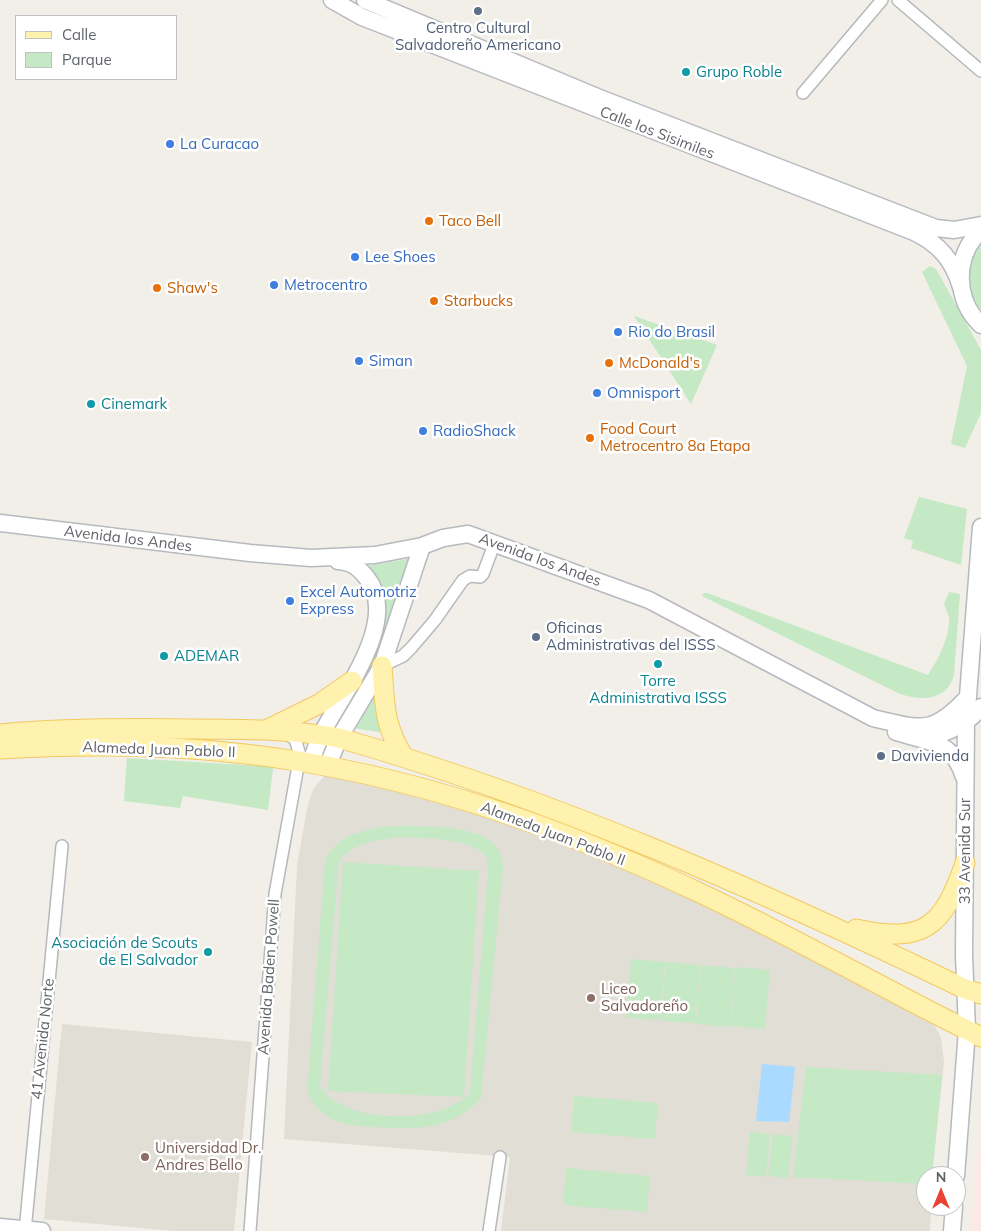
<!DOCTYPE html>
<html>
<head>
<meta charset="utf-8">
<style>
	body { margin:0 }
	#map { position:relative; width:981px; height:1231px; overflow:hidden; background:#f1efe8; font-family:Mulish,sans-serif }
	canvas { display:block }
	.legend { position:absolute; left:15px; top:15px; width:162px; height:65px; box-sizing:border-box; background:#fff; border:1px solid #bfc1c3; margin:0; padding:6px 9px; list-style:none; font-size:15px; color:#5f6368 }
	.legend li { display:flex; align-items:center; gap:10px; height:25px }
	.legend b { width:25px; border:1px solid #bfc1c3 }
	.north { position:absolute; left:916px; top:1166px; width:50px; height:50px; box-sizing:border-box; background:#fff; border:1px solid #bfc1c3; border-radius:50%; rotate:0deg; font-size:14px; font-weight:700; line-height:20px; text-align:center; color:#5f6368 }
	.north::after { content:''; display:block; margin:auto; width:18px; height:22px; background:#ea4335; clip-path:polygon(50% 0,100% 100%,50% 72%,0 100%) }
</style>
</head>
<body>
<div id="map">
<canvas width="981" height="1231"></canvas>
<ul class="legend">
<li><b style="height:6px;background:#fff2af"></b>Calle</li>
<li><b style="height:14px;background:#c5e8c5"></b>Parque</li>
</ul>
<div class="north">N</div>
</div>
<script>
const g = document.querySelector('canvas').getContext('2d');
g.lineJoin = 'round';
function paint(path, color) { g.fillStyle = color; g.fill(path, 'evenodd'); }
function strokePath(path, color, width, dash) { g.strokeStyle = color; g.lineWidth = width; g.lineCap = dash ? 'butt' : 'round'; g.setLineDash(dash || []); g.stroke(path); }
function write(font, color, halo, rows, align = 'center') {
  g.font = font + ' Mulish,sans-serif'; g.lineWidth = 5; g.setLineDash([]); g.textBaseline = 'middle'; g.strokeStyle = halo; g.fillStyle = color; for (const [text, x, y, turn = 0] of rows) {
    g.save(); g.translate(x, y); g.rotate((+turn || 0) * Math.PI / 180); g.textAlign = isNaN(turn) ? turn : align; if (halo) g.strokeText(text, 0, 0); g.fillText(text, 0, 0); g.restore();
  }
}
paint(new Path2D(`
	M325,775h6l194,51 146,60 89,43 175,97 6,12 3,24 -12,114h-6v30h5l-1,25h-429l9,-74 -226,-18 13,-273 10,-57 6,-20z
	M62,1024l190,18 -18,189h-61l-129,-12z`), '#e1ded6');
paint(new Path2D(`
	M981,1119v112h-10z`), '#fce8e6');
paint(new Path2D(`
	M981,240v70c-17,-23 -14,-47 0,-70z
	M930,266l6,3 45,81v63l-16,35 -14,-4 16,-78 -45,-94z
	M634,316l83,29 -26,59z
	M919,497l48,12 -6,56 -50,-17 2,-7 -9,-3z
	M408,559l3,1 -32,103 -19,28 22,-94 -3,-17 -12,-14z
	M949,592l11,2 -6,80c-6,27 -33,27 -54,20l-198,-98 2,-3h3l221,82c9,-14 22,-38 21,-56 0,-4 -3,-10 -5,-15z
	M375,689l9,44 -30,-5z
	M127,758l136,8 10,2 -5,42 -85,-14 -3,12 -56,-7z
	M389,826c27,0 94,-3 109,23 4,6 4,13 5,19l-22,230c-27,32 -69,32 -107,29 -18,-1 -37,-2 -51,-14 -7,-5 -12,-14 -16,-21l18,-231c11,-26 39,-31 64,-35zM407,837c18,1 69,2 79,20 2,4 1,12 2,16l-18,219c-27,34 -128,33 -150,-6l19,-225c17,-21 42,-22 68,-24z
	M343,862l136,9 -15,226 -136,-6z
	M631,959l34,3 -5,58 -34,-2z
	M666,962l34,3 -5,58 -34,-2z
	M701,965l34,3 -5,59 -34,-3z
	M736,967l34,3 -5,59 -34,-3z
	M806,1067l136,8 -10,101h-6v8l-133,-7z
	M574,1096l84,7 -3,36 -84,-7z
	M750,1132l20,2 -4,43 -20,-2z
	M773,1134l20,2 -5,42 -20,-2z
	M566,1168l84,8 -3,36 -84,-7z`), '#c5e8c5');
paint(new Path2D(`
	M762,1064l33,3 -6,55 -33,-1z`), '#aadaff');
const street = new Path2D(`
	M898,0l83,71
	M803,93l79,-93
	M382,666l21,-10 9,-9 23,-27 28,-40 7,-4 10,1 3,-3 12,-32
	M25,1231l37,-385
	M250,1231l25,-337 25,-139 -5,-16 -10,-6
	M489,1231l11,-74`);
const secondary = new Path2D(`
	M332,0l30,17 552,215c25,12 39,28 47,55
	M365,0l232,97 339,131 18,2 27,-5
	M981,230c-27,26 -27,69 0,95
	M0,523l250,30 61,5 64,-3 47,-9 21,-8 25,-4 181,66 224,118c48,11 59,18 95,-21
	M896,732c31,10 57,8 68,45
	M925,739c21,-6 42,-14 56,-32
	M310,763c4,-9 7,-19 11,-28 20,-40 80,-114 46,-157 -9,-11 -15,-16 -29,-17
	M327,767l12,-29 43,-72 40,-120
	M956,1176l11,-146 -3,-75 2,-233 15,-195
	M0,1227l42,4
	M952,1231l2,-25`);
const primary = new Path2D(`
	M382,666c3,37 1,57 21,90
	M266,730l53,-26 33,-23
	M0,734c64,-6 127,-6 191,-5 49,0 100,0 148,9 217,62 423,153 626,251l16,5
	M0,749c98,-6 199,-4 297,12 138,22 274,71 401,131 96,45 188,98 283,145
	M856,929c68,15 87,-2 109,-66`);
strokePath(street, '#b5b8bc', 14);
strokePath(secondary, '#b6babf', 19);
strokePath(primary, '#f2c960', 21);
strokePath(street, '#fff', 11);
strokePath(secondary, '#fff', 16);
strokePath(primary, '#fff2af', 19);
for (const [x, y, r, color] of [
	[478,11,5,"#5c6f8a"],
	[686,72,5,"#0f9aa8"],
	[170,144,5,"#3f7fe0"],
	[429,221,5,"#e8710a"],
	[355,257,5,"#3f7fe0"],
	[274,285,5,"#3f7fe0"],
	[157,288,5,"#e8710a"],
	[434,301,5,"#e8710a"],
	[618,332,5,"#3f7fe0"],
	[359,361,5,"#3f7fe0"],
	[609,363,5,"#e8710a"],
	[597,393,5,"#3f7fe0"],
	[91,404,5,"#0f9aa8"],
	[423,431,5,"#3f7fe0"],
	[590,438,5,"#e8710a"],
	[290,601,5,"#3f7fe0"],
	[536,637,5,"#5c6f8a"],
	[164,656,5,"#0f9aa8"],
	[658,664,5,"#0f9aa8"],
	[881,756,5,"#5c6f8a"],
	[208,952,5,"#0f9aa8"],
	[591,998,5,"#8d6e63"],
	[145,1157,5,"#8d6e63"]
]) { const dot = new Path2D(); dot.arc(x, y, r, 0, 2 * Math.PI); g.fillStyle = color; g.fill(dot); strokePath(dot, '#fff', 2); }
write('15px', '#4e5e75', '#fff', [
	["Centro Cultural",478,28,"center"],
	["Salvadoreño Americano",478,45,"center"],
	["Oficinas",546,628],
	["Administrativas del ISSS",546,645],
	["Davivienda",891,756]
], 'left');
write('15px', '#0d838f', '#fff', [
	["Grupo Roble",696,72],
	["Cinemark",101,404],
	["ADEMAR",174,656],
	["Torre",658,681,"center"],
	["Administrativa ISSS",658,698,"center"],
	["Asociación de Scouts",198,943,"right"],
	["de El Salvador",198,960,"right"]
], 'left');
write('15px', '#5f6368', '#fff', [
	["Calle los Sisimiles",657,133,21],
	["Avenida los Andes",128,539,7],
	["Avenida los Andes",540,560,20],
	["Alameda Juan Pablo II",159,750,2],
	["Alameda Juan Pablo II",553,834,21],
	["33 Avenida Sur",965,851,-90],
	["Avenida Baden Powell",269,977,-86],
	["41 Avenida Norte",43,1039,-84]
]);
write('15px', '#366cbe', '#fff', [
	["La Curacao",180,144],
	["Lee Shoes",365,257],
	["Metrocentro",284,285],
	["Rio do Brasil",628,332],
	["Siman",369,361],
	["Omnisport",607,393],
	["RadioShack",433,431],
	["Excel Automotriz",300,592],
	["Express",300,609]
], 'left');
write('15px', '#c56008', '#fff', [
	["Taco Bell",439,221],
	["Shaw's",167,288],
	["Starbucks",444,301],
	["McDonald's",619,363],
	["Food Court",600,429],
	["Metrocentro 8a Etapa",600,446]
], 'left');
write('15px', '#785e54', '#fff', [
	["Liceo",601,989],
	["Salvadoreño",601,1006],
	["Universidad Dr.",155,1148],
	["Andres Bello",155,1165]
], 'left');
</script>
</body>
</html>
